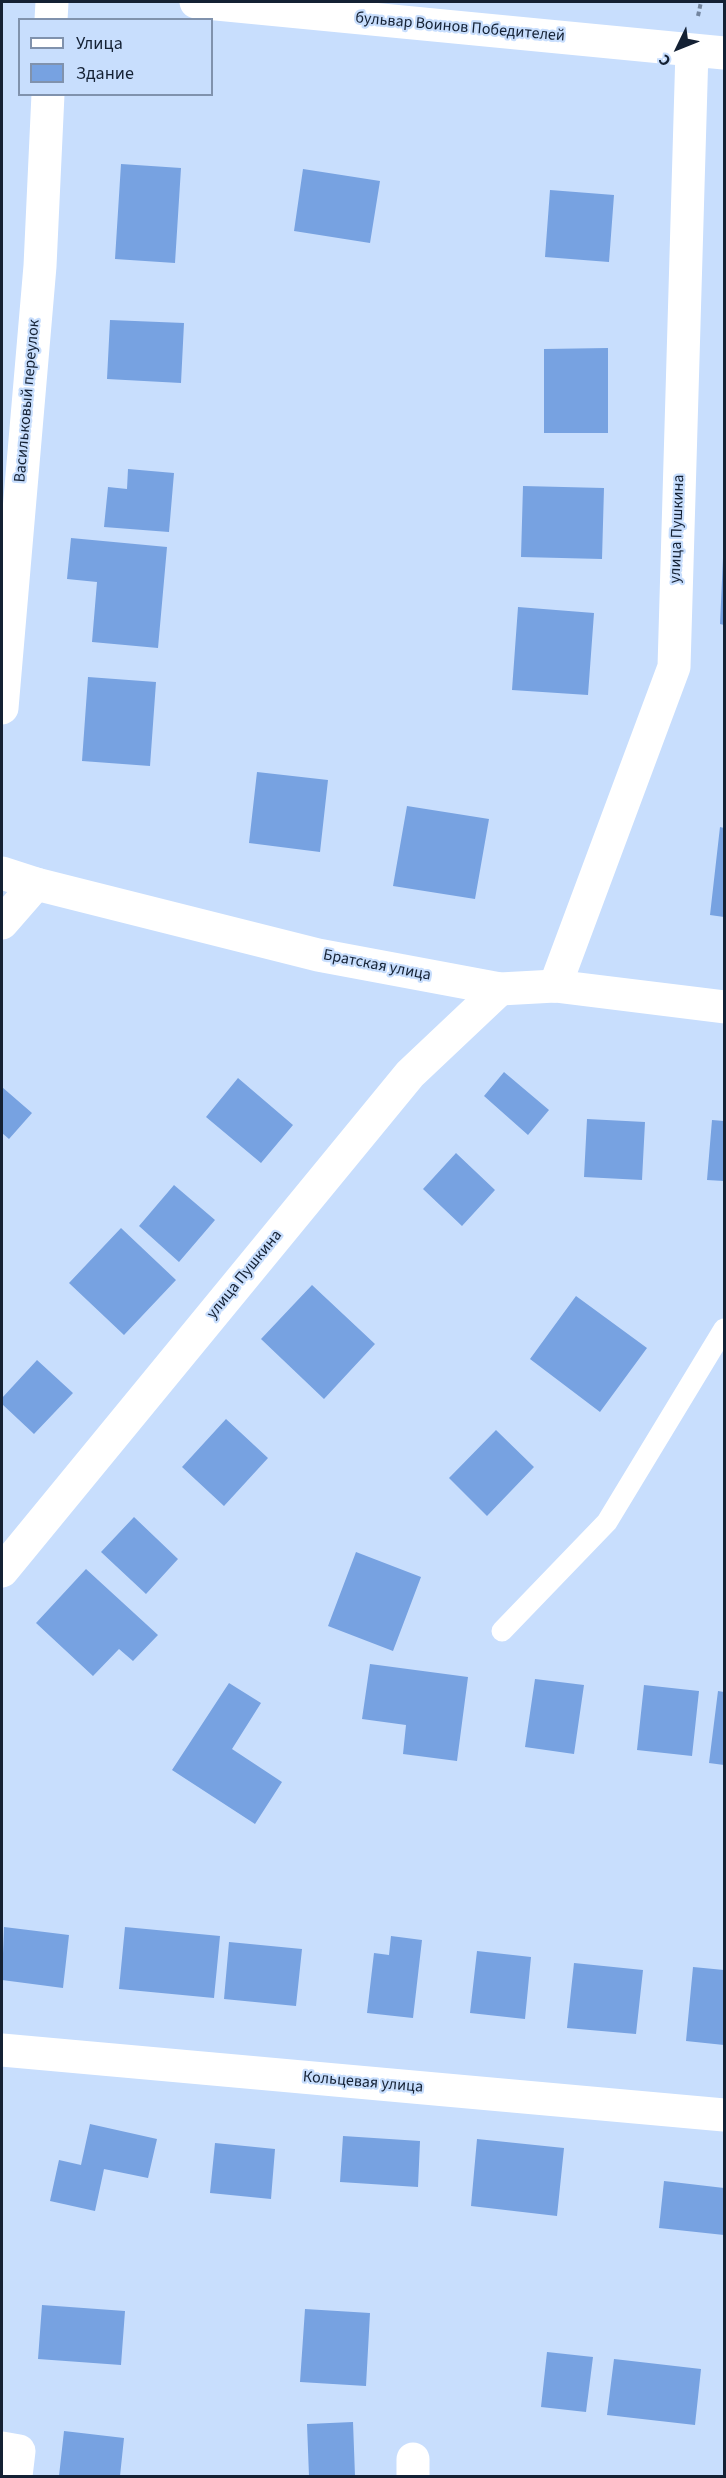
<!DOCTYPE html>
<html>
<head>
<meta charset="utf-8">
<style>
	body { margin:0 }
	#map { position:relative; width:726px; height:2478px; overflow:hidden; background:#c8defd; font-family:"Source Sans 3",sans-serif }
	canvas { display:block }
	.frame { position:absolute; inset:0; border:3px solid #142134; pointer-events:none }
	.legend { position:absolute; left:18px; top:18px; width:195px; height:78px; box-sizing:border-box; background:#c8defd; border:2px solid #8092ad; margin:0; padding:8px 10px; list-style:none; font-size:18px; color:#142134 }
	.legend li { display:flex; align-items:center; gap:12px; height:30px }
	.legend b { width:30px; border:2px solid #8092ad }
	.north { position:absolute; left:648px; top:18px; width:60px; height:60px; -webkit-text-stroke:4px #c8defd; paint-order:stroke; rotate:227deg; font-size:16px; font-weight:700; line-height:24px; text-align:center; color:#142134 }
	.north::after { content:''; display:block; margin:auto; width:21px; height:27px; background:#142134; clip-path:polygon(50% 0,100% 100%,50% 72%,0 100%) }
</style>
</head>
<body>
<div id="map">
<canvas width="726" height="2478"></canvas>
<div class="frame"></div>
<ul class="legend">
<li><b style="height:8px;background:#fff"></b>Улица</li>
<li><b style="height:16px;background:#77a2e1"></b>Здание</li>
</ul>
<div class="north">С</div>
</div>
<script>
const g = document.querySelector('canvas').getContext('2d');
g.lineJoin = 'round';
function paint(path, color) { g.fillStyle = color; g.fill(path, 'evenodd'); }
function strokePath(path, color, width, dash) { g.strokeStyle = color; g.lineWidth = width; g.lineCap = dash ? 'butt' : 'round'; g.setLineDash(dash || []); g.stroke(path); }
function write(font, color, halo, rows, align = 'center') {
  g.font = font + ' "Source Sans 3",sans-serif'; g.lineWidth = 4.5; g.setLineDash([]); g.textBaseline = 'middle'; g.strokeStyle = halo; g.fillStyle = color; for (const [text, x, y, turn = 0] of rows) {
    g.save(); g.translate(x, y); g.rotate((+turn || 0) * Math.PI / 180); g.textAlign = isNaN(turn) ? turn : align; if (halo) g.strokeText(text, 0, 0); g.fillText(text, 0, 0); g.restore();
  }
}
paint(new Path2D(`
	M121,164l60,4 -6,95 -60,-4z
	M303,169l77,12 -10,62 -76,-12z
	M550,190l64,5 -5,67 -64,-5z
	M110,320l74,3 -3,60 -74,-4z
	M608,348v85h-64v-84z
	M128,469l46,4 -5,59 -65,-5 4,-40 19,2z
	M523,486l81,2 -2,71 -81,-2z
	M71,538l96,9 -9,101 -66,-6 5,-60 -30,-3z
	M723,558h1v67l-4,-1z
	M518,607l76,6 -6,82 -76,-5z
	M88,677l68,5 -6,84 -68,-5z
	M257,772l71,8 -8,72 -71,-9z
	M407,806l82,13 -14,80 -82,-13z
	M720,827l4,1v89l-14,-2z
	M504,1072l45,38 -21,25 -44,-39z
	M238,1078l55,47 -32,38 -55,-46z
	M2,1087l30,26 -23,26 -7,-6z
	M587,1119l58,3 -3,58 -58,-3z
	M712,1120l12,1v60l-17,-1z
	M456,1153l39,37 -33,36 -39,-37z
	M174,1185l41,35 -36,42 -40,-36z
	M121,1228l55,52 -52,55 -55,-52z
	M312,1285l63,59 -51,55 -63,-60z
	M576,1296l71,52 -47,64 -70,-53z
	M37,1360l36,33 -39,41 -32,-30v-6z
	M226,1419l42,39 -44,48 -42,-39z
	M496,1430l38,37 -47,49 -38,-38z
	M134,1517l44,42 -32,35 -45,-42z
	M356,1552l65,25 -28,74 -65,-25z
	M86,1569l72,66 -25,26 -14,-12 -26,27 -57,-53z
	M370,1664l98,13 -11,84 -54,-7 3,-29 -44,-6z
	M535,1679l49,6 -10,69 -49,-7z
	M229,1683l32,20 -29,46 50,33 -27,42 -83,-54z
	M644,1685l55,6 -7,65 -55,-6z
	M718,1691l6,1v73l-15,-2z
	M4,1927l65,8 -6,53 -61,-8z
	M125,1927l95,9 -6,62 -95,-9z
	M391,1936l31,4 -9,78 -46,-5 7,-60 15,2z
	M229,1942l73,7 -6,57 -72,-7z
	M477,1951l54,6 -6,62 -55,-6z
	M574,1963l69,7 -7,64 -69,-6z
	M693,1967l31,3v75l-38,-4z
	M90,2124l67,15 -9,39 -44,-9 -9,42 -45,-10 9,-41 22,5z
	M343,2136l77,5 -2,46 -78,-5z
	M477,2139l87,9 -7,68 -86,-10z
	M215,2143l60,6 -4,50 -61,-6z
	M664,2181l60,7v47l-65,-7z
	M42,2305l83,6 -4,54 -83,-6z
	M305,2309l65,4 -4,73 -66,-4z
	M547,2352l46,5 -7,55 -45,-5z
	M614,2359l87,10 -6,56 -88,-10z
	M353,2422l2,54h-46l-2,-52z
	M64,2431l60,7 -4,38h-61z`), '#77a2e1');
strokePath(new Path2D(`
	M698,16l3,-14`), '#73859f', 4, [4.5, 3]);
strokePath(new Path2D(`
	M502,1631l105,-109 117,-193`), '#fff', 21);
strokePath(new Path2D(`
	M196,2l528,51
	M51,20l1,-18
	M2,708l38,-442 8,-172
	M2,923l34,-39
	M555,986l119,-319 18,-617
	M2,2050l722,65
	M2,2448l17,3 -3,25
	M413,2476v-17`), '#fff', 33);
strokePath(new Path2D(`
	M2,1571l408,-497 90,-85`), '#fff', 33);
strokePath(new Path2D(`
	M2,873l34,11 282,71 182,34 55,-3 169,21`), '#fff', 33);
write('16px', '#142134', '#c8defd', [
	["бульвар Воинов Победителей",460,28,5],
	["Васильковый переулок",28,401,-85],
	["улица Пушкина",678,529,-88],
	["Братская улица",377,966,11],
	["улица Пушкина",245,1275,-51],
	["Кольцевая улица",363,2083,5]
]);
</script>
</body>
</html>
